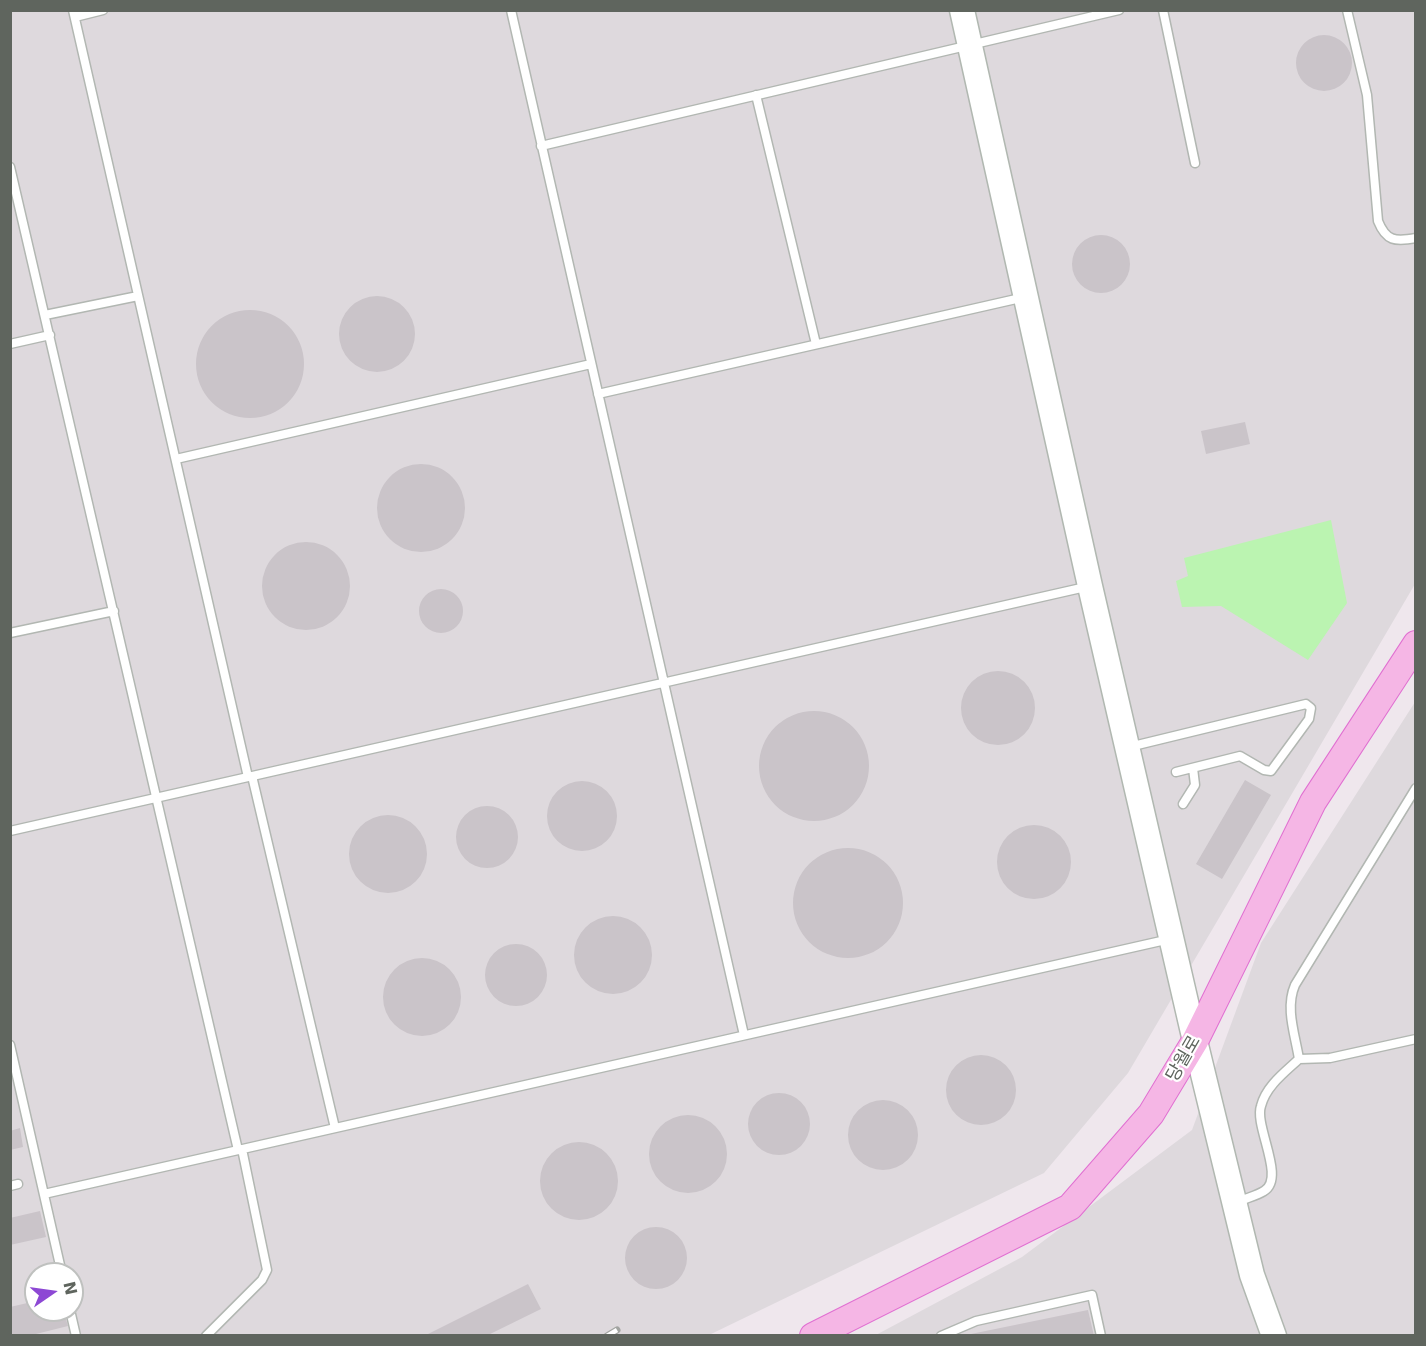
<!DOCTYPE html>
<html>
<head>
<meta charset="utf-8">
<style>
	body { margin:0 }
	#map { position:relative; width:1426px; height:1346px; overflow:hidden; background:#efe7ed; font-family:"DejaVu Sans",sans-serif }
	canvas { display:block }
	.frame { position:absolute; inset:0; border:12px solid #5f655e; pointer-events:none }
	.north { position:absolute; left:24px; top:1262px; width:60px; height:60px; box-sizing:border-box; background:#fff; border:2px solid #bfc1bf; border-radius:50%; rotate:77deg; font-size:16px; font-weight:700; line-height:24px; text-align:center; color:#5f655e }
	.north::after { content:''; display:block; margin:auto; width:21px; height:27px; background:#8d48d4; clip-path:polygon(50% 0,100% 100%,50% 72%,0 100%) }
</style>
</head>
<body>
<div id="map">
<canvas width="1426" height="1346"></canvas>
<div class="frame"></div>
<div class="north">N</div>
</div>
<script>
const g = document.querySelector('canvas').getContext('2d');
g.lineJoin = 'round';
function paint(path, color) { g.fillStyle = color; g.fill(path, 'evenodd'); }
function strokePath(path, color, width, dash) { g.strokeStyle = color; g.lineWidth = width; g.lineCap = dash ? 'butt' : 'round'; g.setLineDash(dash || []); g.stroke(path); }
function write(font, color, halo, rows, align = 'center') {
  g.font = font + ' "DejaVu Sans","Noto Sans KR",sans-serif'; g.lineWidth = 4.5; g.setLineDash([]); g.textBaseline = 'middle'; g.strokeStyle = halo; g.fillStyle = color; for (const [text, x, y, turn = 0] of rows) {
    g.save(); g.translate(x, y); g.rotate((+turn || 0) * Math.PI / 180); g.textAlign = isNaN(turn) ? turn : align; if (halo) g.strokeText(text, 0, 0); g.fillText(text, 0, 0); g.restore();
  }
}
paint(new Path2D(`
	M10,11h1405v573l-287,489 -84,100 -335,162h-698zM36,1274h36v36h-36z
	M1415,702v633l-541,1 148,-79 170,-127 69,-187z`), '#ded9dd');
paint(new Path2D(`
	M1331,520l16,83 -39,57 -87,-54 -39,1 -6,-26 12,-5 -4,-18z`), '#bbf4b1');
paint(new Path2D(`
	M1296 63a28 28 0 1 1 56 0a28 28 0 1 1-56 0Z
	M1072 264a29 29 0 1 1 58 0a29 29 0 1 1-58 0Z
	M339 334a38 38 0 1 1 76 0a38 38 0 1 1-76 0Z
	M196 364a54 54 0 1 1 108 0a54 54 0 1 1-108 0Z
	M1245,422l5,22 -44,10 -5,-23z
	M377 508a44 44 0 1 1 88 0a44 44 0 1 1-88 0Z
	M262 586a44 44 0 1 1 88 0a44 44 0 1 1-88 0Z
	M419 611a22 22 0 1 1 44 0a22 22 0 1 1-44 0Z
	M961 708a37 37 0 1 1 74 0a37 37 0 1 1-74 0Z
	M759 766a55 55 0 1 1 110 0a55 55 0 1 1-110 0Z
	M1245,780l26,15 -49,84 -26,-15z
	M547 816a35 35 0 1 1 70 0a35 35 0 1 1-70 0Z
	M456 837a31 31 0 1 1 62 0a31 31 0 1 1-62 0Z
	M349 854a39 39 0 1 1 78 0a39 39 0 1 1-78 0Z
	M997 862a37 37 0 1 1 74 0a37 37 0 1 1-74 0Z
	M793 903a55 55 0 1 1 110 0a55 55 0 1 1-110 0Z
	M574 955a39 39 0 1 1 78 0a39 39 0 1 1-78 0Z
	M485 975a31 31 0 1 1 62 0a31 31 0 1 1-62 0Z
	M383 997a39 39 0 1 1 78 0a39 39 0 1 1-78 0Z
	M946 1090a35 35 0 1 1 70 0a35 35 0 1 1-70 0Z
	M748 1124a31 31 0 1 1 62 0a31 31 0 1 1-62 0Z
	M848 1135a35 35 0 1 1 70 0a35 35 0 1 1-70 0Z
	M649 1154a39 39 0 1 1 78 0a39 39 0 1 1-78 0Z
	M20,1128l3,19 -13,3v-19z
	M540 1181a39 39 0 1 1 78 0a39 39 0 1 1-78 0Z
	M40,1211l6,26 -36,8v-27z
	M625 1258a31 31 0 1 1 62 0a31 31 0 1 1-62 0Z
	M528,1284l13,25 -55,27h-62z
	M36,1301v9h27l5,16 -40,10h-18v-29z
	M1088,1310l6,26h-123v-2z`), '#cac4c9');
const service = new Path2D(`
	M73,10l175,767
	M511,10l233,1025
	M1163,10l32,153
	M1347,10l20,85 11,126c8,20 17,21 38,17
	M75,17l28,-7
	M756,95l60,249
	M541,146l578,-136
	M10,167l228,983
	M45,315l93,-19
	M10,344l40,-9
	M598,394l427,-97
	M176,459l415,-95
	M10,633l104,-22
	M1129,747l177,-43 5,4 -2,11 -38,52 -7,-1 -24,-14 -64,16
	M252,776l83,352
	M1183,804l12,-19 -2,-17
	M10,831l1080,-245
	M10,1045l52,229
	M1299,1059l31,-1 86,-19
	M10,1186l8,-2
	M44,1194l1126,-255
	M1238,1202c8,-4 18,-6 26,-11 22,-13 -10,-65 -3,-85 5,-20 24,-34 38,-47 -4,-25 -14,-51 -4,-74l121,-197
	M70,1310l6,26
	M206,1336l56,-56 5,-10 -25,-121
	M941,1336l35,-15 116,-26 9,41`);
const secondary = new Path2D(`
	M962,10l128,576 105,455 57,234 22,61`);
const primary = new Path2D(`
	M813,1336l257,-129 81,-93 44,-73 118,-239 103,-158`);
strokePath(service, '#b2b7b2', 11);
strokePath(secondary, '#b1b8b1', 27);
strokePath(primary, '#e06fd1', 28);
strokePath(service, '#fff', 8);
strokePath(secondary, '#fff', 24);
strokePath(primary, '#f5b6e5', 26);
const rail = new Path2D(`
	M607,1336l10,-6`);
strokePath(rail, '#a2a4a1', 7);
strokePath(rail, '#fff', 4.5, [14]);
write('18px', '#5f655e', '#fff', [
	["당월로",1184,1059,-60]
]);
</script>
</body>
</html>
